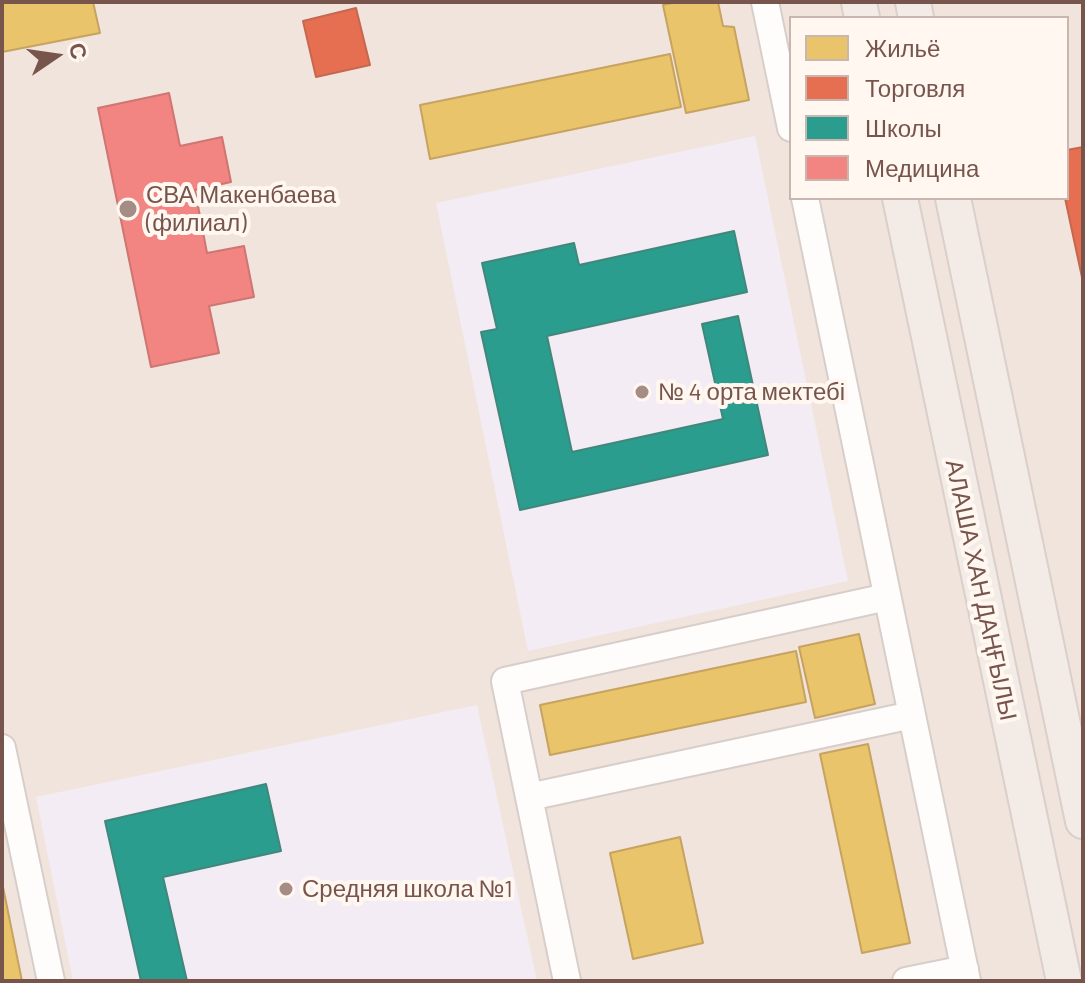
<!DOCTYPE html>
<html>
<head>
<meta charset="utf-8">
<style>
	body { margin:0 }
	#map { position:relative; width:1085px; height:983px; overflow:hidden; background:#f8f3ee; font-family:Barlow,sans-serif }
	canvas { display:block }
	.frame { position:absolute; inset:0; border:4px solid #78554c; pointer-events:none }
	.legend { position:absolute; left:789px; top:16px; width:280px; height:184px; box-sizing:border-box; background:#fff7f0; border:2px solid #c9b6ae; margin:0; padding:10px 14px; list-style:none; font-size:24px; color:#78554c }
	.legend li { display:flex; align-items:center; gap:16px; height:40px }
	.legend b { width:40px; border:2px solid #c9b6ae }
	.north { position:absolute; left:16px; top:16px; width:80px; height:80px; -webkit-text-stroke:6px #fff7f0; paint-order:stroke; rotate:77deg; font-size:22px; font-weight:700; line-height:32px; text-align:center; color:#78554c }
	.north::after { content:''; display:block; margin:auto; width:28px; height:36px; background:#78554c; clip-path:polygon(50% 0,100% 100%,50% 72%,0 100%) }
</style>
</head>
<body>
<div id="map">
<canvas width="1085" height="983"></canvas>
<div class="frame"></div>
<ul class="legend">
<li><b style="height:22px;background:#e9c46a"></b>Жильё</li>
<li><b style="height:22px;background:#e76f51"></b>Торговля</li>
<li><b style="height:22px;background:#2a9d8f"></b>Школы</li>
<li><b style="height:22px;background:#f28482"></b>Медицина</li>
</ul>
<div class="north">С</div>
</div>
<script>
const g = document.querySelector('canvas').getContext('2d');
g.lineJoin = 'round';
function paint(path, color) { g.fillStyle = color; g.fill(path, 'evenodd'); }
function strokePath(path, color, width, dash) { g.strokeStyle = color; g.lineWidth = width; g.lineCap = dash ? 'butt' : 'round'; g.setLineDash(dash || []); g.stroke(path); }
function write(font, color, halo, rows, align = 'center') {
  g.font = font + ' Barlow,sans-serif'; g.lineWidth = 8; g.setLineDash([]); g.textBaseline = 'middle'; g.strokeStyle = halo; g.fillStyle = color; for (const [text, x, y, turn = 0] of rows) {
    g.save(); g.translate(x, y); g.rotate((+turn || 0) * Math.PI / 180); g.textAlign = isNaN(turn) ? turn : align; if (halo) g.strokeText(text, 0, 0); g.fillText(text, 0, 0); g.restore();
  }
}
paint(new Path2D(`
	M2,2h1081v979h-1081zM791,18h276v180h-276z`), '#f1e4dc');
paint(new Path2D(`
	M755,136l93,445 -320,70 -92,-448z
	M477,705l60,276h-464l-37,-184z`), '#f3ecf4');
const homes = new Path2D(`
	M2,2h91l7,31 -98,19z
	M676,2h42l5,24 11,1 15,73 -63,13 -23,-108z
	M670,54l11,53 -251,52 -10,-54z
	M859,634l16,70 -60,14 -16,-71z
	M796,651l10,51 -256,53 -10,-50z
	M868,744l42,199 -48,10 -42,-199z
	M680,837l23,106 -70,16 -23,-106z
	M2,882l20,99h-20z`);
paint(homes, '#e9c46a');
strokePath(homes, '#c7a361', 2);
const shops = new Path2D(`
	M356,8l14,57 -54,12 -13,-56z
	M1083,147v135l-18,-84 2,-48z`);
paint(shops, '#e76f51');
strokePath(shops, '#c66750', 2);
const schools = new Path2D(`
	M734,231l13,61 -200,44 25,116 151,-33 -21,-95 36,-8 30,139 -248,55 -39,-178 16,-3 -15,-66 92,-20 5,22z
	M266,784l15,67 -118,26 24,104h-46l-36,-160z`);
paint(schools, '#2a9d8f');
strokePath(schools, '#41877b', 2);
const health = new Path2D(`
	M169,93l11,53 42,-9 9,45 -36,8 12,63 37,-7 10,51 -45,9 10,47 -68,14 -53,-259z`);
paint(health, '#f28482');
strokePath(health, '#cd7672', 2);
const minor = new Path2D(`
	M765,2l26,126
	M805,198l162,783
	M2,748l49,233
	M529,797l383,-82
	M567,981l-62,-300 382,-84
	M906,981l59,-12`);
const major = new Path2D(`
	M859,2l3,16
	M913,2l3,16
	M900,198l164,783
	M953,198l130,623`);
strokePath(minor, '#d7ceca', 30);
strokePath(major, '#dacfcb', 38);
strokePath(minor, '#fefdfc', 26);
strokePath(major, '#f3ece6', 34);
for (const [x, y, r, color] of [
	[128,209,10,"#a58c85"],
	[642,392,8,"#a58c85"],
	[286,889,8,"#a58c85"]
]) { const dot = new Path2D(); dot.arc(x, y, r, 0, 2 * Math.PI); g.fillStyle = color; g.fill(dot); strokePath(dot, '#fff7f0', 3); }
write('24px', '#78554c', '#fff7f0', [
	["СВА Макенбаева",146,195],
	["(филиал)",146,223],
	["№ 4 орта мектебі",658,392],
	["Средняя школа №1",302,889]
], 'left');
write('24px', '#78554c', '#fff7f0', [
	["АЛАША ХАН ДАҢҒЫЛЫ",981,590,78]
]);
</script>
</body>
</html>
